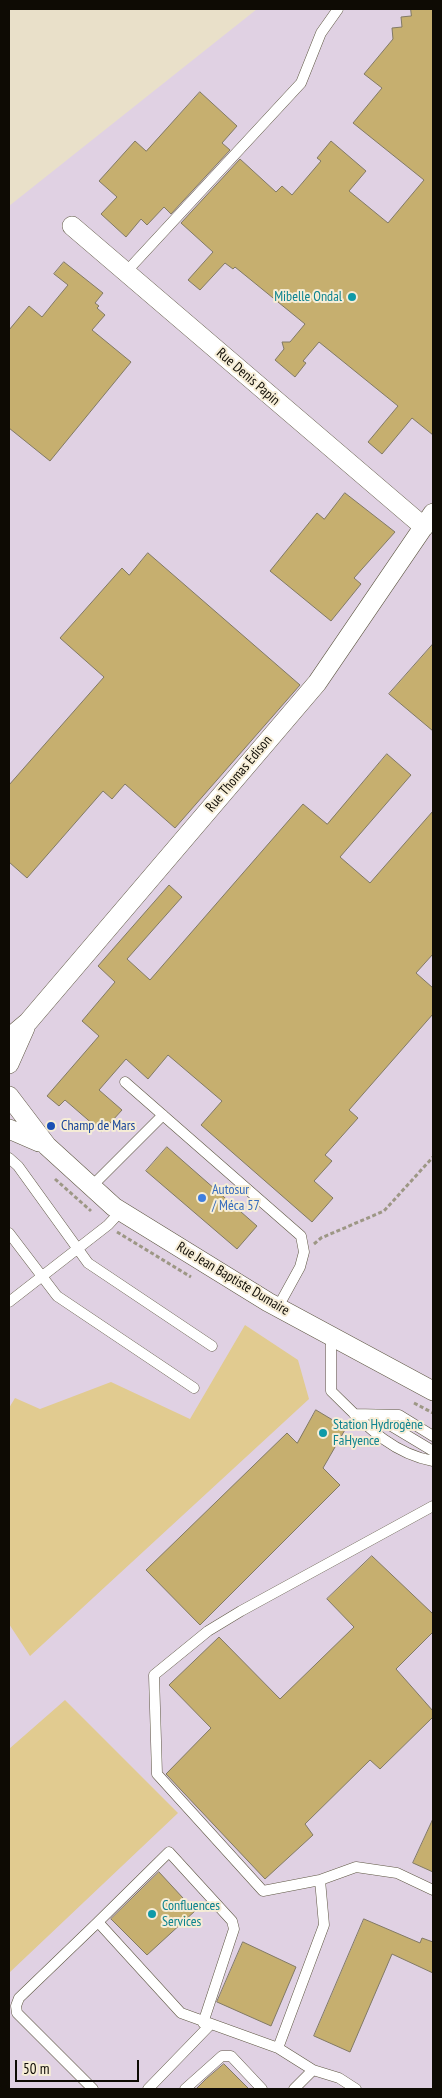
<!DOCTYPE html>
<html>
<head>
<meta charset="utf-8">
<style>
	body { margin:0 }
	#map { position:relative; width:442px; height:2098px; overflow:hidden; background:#e9e0c9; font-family:"PT Sans Narrow",sans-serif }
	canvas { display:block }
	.frame { position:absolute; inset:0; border:10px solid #0e0b04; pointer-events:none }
	.scale { position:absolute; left:15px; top:2060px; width:124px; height:22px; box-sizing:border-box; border:2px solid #0e0b04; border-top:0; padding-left:6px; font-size:15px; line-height:18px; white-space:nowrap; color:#0e0b04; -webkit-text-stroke:4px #f6edd6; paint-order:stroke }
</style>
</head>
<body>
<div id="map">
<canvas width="442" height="2098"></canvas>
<div class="frame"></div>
<div class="scale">50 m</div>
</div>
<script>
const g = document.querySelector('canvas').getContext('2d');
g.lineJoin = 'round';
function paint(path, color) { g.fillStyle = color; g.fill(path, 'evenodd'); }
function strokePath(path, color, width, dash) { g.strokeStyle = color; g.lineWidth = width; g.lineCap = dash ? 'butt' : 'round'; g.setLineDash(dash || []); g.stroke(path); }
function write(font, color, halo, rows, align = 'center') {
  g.font = font + ' "PT Sans Narrow",sans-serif'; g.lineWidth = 4; g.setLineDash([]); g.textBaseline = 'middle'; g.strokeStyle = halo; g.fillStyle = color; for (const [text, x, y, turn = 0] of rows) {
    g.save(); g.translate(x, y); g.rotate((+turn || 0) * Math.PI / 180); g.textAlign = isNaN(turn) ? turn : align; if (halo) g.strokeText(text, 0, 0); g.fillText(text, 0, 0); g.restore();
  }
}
paint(new Path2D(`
	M257,9h176v2080h-424v-1883z`), '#e0d1e3');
paint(new Path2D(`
	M245,1325l53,35 11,39 -279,257 -21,-32v-216l6,-10 25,11 71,-27 79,37z
	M65,1700l113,113 -169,160v-224z`), '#e1cb90');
const building = new Path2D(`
	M411,9h22v426l-21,-17 -30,36 -14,-12 30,-36 -79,-64 -16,19 3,2 -11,14 -20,-17 9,-11 -2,-7h8l15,-18 -70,-57 -2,2 -8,-6 -25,27 -12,-10 25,-28 -32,-29 59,-64 36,33 6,-6 10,9 29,-34 -4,-3 14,-17 35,30 -17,20 39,32 36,-43 -71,-57 29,-35 -18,-14 29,-35 -1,-11 10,-1 -1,-10 10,-1z
	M200,92l37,34 -15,17 8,7 -59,64 -7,-7 -17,18 -6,-6 -15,18 -25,-23 16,-17 -18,-16 36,-40 11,10z
	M64,262l39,31 -8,10 4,3 -2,2 8,7 -13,15 39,32 -81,99 -41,-33v-98l20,-24 13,11 12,-15 14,-17 -14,-11z
	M345,493l50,39 -41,46 7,6 -30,37 -61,-50 47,-58 7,6z
	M148,553l152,132 -125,143 -50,-44 -13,15 -9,-8 -76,87 -18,-16v-77l95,-108 -44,-39 62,-70 7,7z
	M433,644v87l-44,-37z
	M387,754l24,21 -71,82 30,26 63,-72v143l-17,19 17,15v26l-84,96 9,8 -33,37 7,6 -18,20 19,17 -21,24 -111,-97 21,-24 -54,-46 -20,24 -22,-20 -27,31 23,20 -20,22 -37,-32 -6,6 -12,-10 52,-60 -17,-15 33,-39 -17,-16 71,-81 13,12 -55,62 23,21 153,-176 24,20z
	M167,1147l90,79 -20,23 -91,-78z
	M316,1410l30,18 -23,40 17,17 -140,140 -54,-55 141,-137 10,10z
	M372,1556l61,58v18l-37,37 37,42v6l-53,52 -10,-9 -65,64 8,11 -48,44 -99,-105 45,-46 -42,-43 50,-48 61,62 74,-72 -27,-28z
	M433,1819v53l-20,-9z
	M159,1872l36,39 -48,44 -36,-36z
	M364,1919l56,24 2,-5 11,4v31l-41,-19 -42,98 -36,-16z
	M243,1942l53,25 -25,59 -54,-24z
	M224,2064l25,25h-53l10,-10z`);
paint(building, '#c6af6f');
strokePath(building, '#827a65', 1);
const service = new Path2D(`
	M126,272l175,-189 20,-50 17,-24
	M125,1082l176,154 3,16 -4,15 -22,40
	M9,1158l9,8 70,97 124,83
	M91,1187l72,-72
	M9,1233l48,63 137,92
	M9,1302l99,-77 13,-14
	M331,1336v55c31,30 58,62 102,70
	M354,1414l45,1 34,21
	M373,1415l60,36
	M433,1506l-192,105 -33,20 -54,44 3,99 106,117 57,-11 36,-13 41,6 36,17
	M320,1880l4,45 -46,123 35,22 26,8 17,11
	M98,1922l71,-70 63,69 2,8 -31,94
	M93,2089l-76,-76 -1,-7 3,-8 79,-76 83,91 97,35
	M148,2089l62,-64
	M185,2089l37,-33h9l31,33
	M294,2089l19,-19`);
const minor = new Path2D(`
	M72,226l352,301
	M9,1038l19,-16 289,-339 116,-170
	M9,1064l16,-36
	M9,1096l38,50 67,61 154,95 165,89
	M9,1129l30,13`);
strokePath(service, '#5f5844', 11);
strokePath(minor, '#5f5844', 20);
strokePath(new Path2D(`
	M55,1179l36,32
	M117,1232l74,45
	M314,1244l7,-6 63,-27 49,-54
	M414,1403l19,10`), '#9d9785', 3, [4, 2.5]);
strokePath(service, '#fff', 10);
strokePath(minor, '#fff', 19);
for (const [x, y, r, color] of [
	[352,297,5,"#0f9aa8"],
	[51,1126,5,"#1a4fb4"],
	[202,1198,5,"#3f7fe0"],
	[323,1433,5,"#0f9aa8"],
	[152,1914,5,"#0f9aa8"]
]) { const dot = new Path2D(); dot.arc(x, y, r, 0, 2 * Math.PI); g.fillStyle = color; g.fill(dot); strokePath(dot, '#f6edd6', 2); }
write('14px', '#0d838f', '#f6edd6', [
	["Mibelle Ondal",342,297,"right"],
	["Station Hydrogène",333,1425],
	["FaHyence",333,1441],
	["Confluences",162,1906],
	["Services",162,1922]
], 'left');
write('14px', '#0e0b04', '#f6edd6', [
	["Rue Denis Papin",248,377,41],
	["Rue Thomas Edison",239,774,-50],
	["Rue Jean Baptiste Dumaire",233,1279,31]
]);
write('14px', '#164399', '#f6edd6', [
	["Champ de Mars",61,1126]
], 'left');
write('14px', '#366cbe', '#f6edd6', [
	["Autosur",212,1190],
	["/ Méca 57",212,1206]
], 'left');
</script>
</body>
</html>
